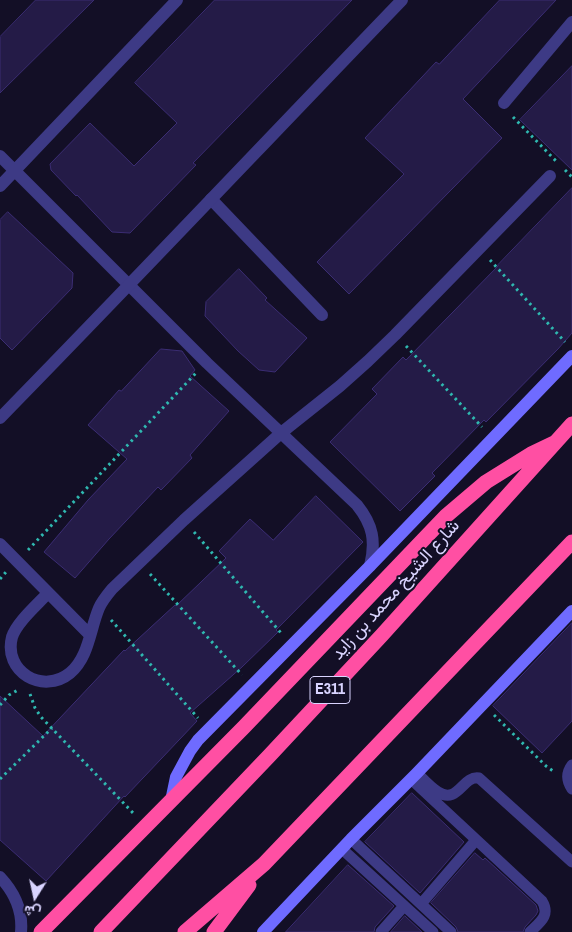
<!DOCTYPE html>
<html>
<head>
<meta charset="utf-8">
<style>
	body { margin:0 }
	#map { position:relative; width:572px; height:932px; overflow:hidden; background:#130f26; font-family:"Archivo Narrow",Vazirmatn,sans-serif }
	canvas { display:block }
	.north { position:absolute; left:10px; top:872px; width:50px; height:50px; -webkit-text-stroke:4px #130f26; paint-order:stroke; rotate:190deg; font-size:14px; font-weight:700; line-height:20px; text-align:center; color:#d9d4ff }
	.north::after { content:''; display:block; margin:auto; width:18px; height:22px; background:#d9d4ff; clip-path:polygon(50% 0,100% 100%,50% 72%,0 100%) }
</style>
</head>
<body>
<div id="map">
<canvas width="572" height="932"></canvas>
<div class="north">ش</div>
</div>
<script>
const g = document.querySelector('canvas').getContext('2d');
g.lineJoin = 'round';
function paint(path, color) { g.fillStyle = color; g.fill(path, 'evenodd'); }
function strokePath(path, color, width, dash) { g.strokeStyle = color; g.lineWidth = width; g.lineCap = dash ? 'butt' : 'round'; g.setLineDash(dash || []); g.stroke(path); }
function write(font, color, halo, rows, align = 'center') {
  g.font = font + ' "Archivo Narrow",Vazirmatn,sans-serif'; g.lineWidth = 4; g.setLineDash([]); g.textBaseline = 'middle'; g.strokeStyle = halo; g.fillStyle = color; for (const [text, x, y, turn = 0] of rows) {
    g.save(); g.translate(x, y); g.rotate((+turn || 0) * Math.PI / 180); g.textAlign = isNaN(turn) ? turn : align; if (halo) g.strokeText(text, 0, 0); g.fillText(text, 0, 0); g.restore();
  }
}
const building = new Path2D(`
	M36,0h58l-94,93v-56z
	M215,0h137l-159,163 3,2 -66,68 -18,-1 -35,-37 -1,1 -25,-26 -1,-6 40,-41 44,43 43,-43 -42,-40z
	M500,0h56l-93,99 39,39 -153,156 -32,-32 87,-88 -39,-36 71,-76 3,2z
	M572,66v104l-52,-50z
	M572,188v145l-14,16 -72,73 -2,-2 -52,53 3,3 -35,35 -70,-69 47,-48 -5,-5 31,-32 3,3 92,-94v-1z
	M8,212l65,61 -1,15 -60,62 -12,-12v-118z
	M239,269l28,29 -2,2 42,38 -32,34 -16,-2 -21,-19 -33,-35 1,-14z
	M161,349l21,2 13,19 -5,6 39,35 -39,44 2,3 -31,32 -3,-3 -49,52 -34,39 -31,-26 44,-52 39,-41 -39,-34 31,-35 2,1z
	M316,496l47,46 -87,88 2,2 -36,35 -52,46 7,8 -72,76 -1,-1 -78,85 -46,-41v-144l43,40 81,-86 1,1 50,-46 1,1 50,-48 -7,-7 31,-32 23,21z
	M572,623v98l-30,32 -49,-47z
	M412,793l52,49 -44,51 -55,-51z
	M475,853l8,7 2,-2 51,47 2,6 -2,4 -11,12 -2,5h-65l-2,-5 -25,-24z
	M348,865l46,41 -19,21 -1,5h-88z
	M405,916l17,16h-31z`);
paint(building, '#241b47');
strokePath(building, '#3b2d73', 1);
strokePath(new Path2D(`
	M513,117l43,44
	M565,170l7,7
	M490,260l75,82
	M406,346l76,81
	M194,532l87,101
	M28,550l168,-177
	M150,574l92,101
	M0,579l6,-7
	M111,620l87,98
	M30,694l5,14 6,9 94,98
	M0,705l9,-10 9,-5
	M494,715l52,51 7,5
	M0,779l52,-51`), '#2fb8b0', 3, [2.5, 4]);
strokePath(new Path2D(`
	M572,765c-6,8 -6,15 0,24
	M417,773c6,6 13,14 21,19 20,13 25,-17 41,-14l93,84
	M411,779l131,122c9,15 -3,22 -12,31
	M351,839l100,93
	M342,849l91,83
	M421,904l55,-64
	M381,932l23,-26`), '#3d3a85', 11);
strokePath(new Path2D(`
	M504,103l68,-81
	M0,156l207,207 150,142c16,20 19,36 13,61
	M0,186l177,-186
	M211,199l111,116
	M0,544l90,91
	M48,593c-11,12 -31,29 -36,44 -9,35 31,58 58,36 19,-16 20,-44 29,-65 3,-7 8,-13 13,-19l72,-69 97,-87 59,-47 28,-25 27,-26 155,-159
	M0,877c15,16 23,33 21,55`), '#3d3a85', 12);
strokePath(new Path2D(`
	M0,418c135,-138 268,-279 402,-418`), '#3d3a85', 12);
strokePath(new Path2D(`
	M171,801l5,-24 14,-26 8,-11 172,-174 202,-210
	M263,932l88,-93 66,-66 155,-162`), '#6f6bff', 12);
strokePath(new Path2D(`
	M41,932l203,-205 202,-211 40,-34 45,-28 23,-11
	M101,932l169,-177 112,-120 190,-211
	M185,932l79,-68 308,-322
	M214,932l35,-47`), '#ff4fa3', 15);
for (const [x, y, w] of [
	[330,690,40]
]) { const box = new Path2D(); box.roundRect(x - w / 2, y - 13.5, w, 27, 4); g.fillStyle = '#130f26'; g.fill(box); strokePath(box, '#d9d4ff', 1); }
write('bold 16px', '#d9d4ff', null, [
	["E311",330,690]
]);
write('18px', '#d9d4ff', '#130f26', [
	["شارع الشيخ محمد بن زايد",396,590,-48]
]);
</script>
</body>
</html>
